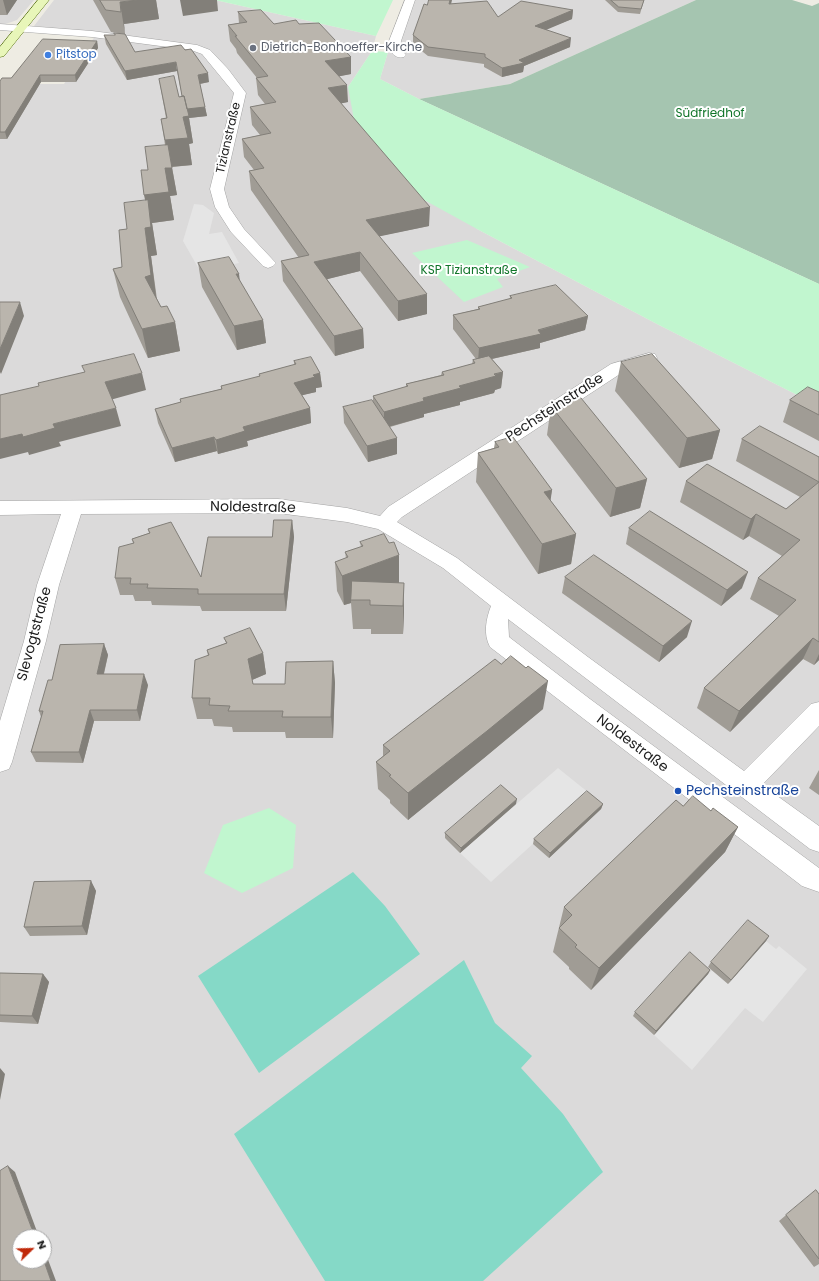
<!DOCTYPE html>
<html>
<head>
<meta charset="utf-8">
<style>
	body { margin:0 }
	#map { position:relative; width:819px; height:1281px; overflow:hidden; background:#eeece3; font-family:Poppins,sans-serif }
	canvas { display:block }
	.north { position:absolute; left:12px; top:1229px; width:40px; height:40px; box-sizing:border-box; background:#fff; border:1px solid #a5a5a5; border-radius:50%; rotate:67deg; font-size:11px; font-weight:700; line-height:16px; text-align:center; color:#1d1d1d }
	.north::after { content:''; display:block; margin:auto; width:14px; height:18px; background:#c0290a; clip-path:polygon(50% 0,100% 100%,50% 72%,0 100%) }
</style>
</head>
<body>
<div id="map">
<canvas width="819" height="1281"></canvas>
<div class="north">N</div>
</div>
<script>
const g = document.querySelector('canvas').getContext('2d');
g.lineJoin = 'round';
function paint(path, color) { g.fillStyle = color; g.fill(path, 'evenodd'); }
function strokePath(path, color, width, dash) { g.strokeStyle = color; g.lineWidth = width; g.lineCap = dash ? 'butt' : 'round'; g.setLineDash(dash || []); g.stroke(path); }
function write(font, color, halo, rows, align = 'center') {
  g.font = font + ' Poppins,sans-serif'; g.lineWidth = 4; g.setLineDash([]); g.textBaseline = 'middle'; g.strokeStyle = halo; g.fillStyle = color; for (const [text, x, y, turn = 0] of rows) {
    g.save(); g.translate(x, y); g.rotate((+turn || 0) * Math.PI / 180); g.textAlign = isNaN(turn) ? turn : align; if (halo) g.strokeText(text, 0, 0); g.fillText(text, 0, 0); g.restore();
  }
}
paint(new Path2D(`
	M0,0h34l-17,20 -14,5 -3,-1z
	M54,0h161l161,36 -4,15 -24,36 129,142 180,95 162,82v875h-819v-1197h64l33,-51 -63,-7zM20,1237h24v24h-24z
	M410,0h286l-186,84 -91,15 -39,-20 8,-27 7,-11z`), '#dbdada');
paint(new Path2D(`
	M696,0h96l20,6 7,-3v281l-400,-185 91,-15z`), '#a5c5b0');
paint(new Path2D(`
	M215,0h178l-17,36z
	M372,51l16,1 -8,27 39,20 400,185v122l-162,-82 -180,-95 -71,-39 -49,-54 -9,-49z
	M467,240l63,27 -33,12 6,8 -39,15 -52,-49z
	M269,808l27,17 -3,43 -51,25 -38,-20 19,-48z`), '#c1f6cf');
paint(new Path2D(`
	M353,872l32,34 35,48 -161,119 -61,-97z
	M464,960l31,63 37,33 -11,12 42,46 40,58 -120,109h-158l-91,-147z`), '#85d9c7');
paint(new Path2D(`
	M194,204l9,1 11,8 -5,21 13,-2 17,31 -39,8 -17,-30z
	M558,768l31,25 -98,89 -31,-29z
	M766,941l10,8 3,-3 28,23 -44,53 -18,-14 -53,62 -38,-35 58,-65 16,14z`), '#e5e5e5');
const street = new Path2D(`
	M405,0h10l-14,41 -1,7 6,7 -2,2c-8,2 -11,-3 -16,-9l1,-7z
	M0,24l92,7 105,14 13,5 18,19 18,24 -22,96 5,18 15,22 29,31 3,3 -3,3 -5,2 -5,-2 -32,-34 -16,-25 -5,-18 24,-96 -32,-39 -11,-4 -99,-13 -92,-7z
	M649,353l6,1 2,4 -2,4 -32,10 -221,145 -5,5 60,36 131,99 156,114 67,-67 8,-2v24l-57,59 57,41v26l-9,-3 -302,-230 1,18 81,62 229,169v24l-17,-6 -312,-239c-7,-13 -4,-28 1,-41l-48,-38 -65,-39 -31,-7 -69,-9 -197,1 -22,71 -13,56 -34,121 -3,7 -9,3v-51l24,-80 13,-56 24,-71 -61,1v-14l278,-2 69,9 33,8 8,-9 223,-143z`);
const secondary = new Path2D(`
	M38,0h11l-45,56 -4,1v-10z`);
strokePath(street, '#a4a4a4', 1);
strokePath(secondary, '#526e0a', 1);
paint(street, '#fff');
paint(secondary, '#e8f6b9');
paint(new Path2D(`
	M0,0h17l-10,15h-7z
	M93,0h63l3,19 -35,5 1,10 -14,-2z
	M605,0h39l-4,14 -22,-2z
	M451,4l47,13 75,-7 -1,9 -26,10 24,18 -46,19 -1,6 -21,5 -18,-10v-3l-56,-8 -15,-12v-9z
	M238,12l36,12h25l52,33v17l-12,2 9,26 -7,1 88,123 -50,10 48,78 -29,7 -38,-50 -33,8 36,50 1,19 -29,8 -52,-75 -2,-20 18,-3 -48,-68 -2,-19 5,-1 -10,-13 -2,-18 18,-4 -8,-10 -2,-18 15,-3 -7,-9 -2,-17h1l-20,-25 -1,-4 -6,-8 -2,-16 11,-2z
	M114,33l21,19 74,30 -9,2 5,23 2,9 -18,2 4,25 -4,1 3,21 -20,2 5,28 -7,1 4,24 -22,3 5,32 -6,1 6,43 4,8 14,15 5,29 -32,7 -28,-61 -7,-28 9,-2 5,-38 18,-28 3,-31 17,-25 -4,-26 5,-1 -7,-39 20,18 3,-1 -5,-25 -50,9 -21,-36 -2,-9h11z
	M97,41l1,7 -22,34h-35l-34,57h-7v1v-59l11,-3z
	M198,263l65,57 3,23 -29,7 -35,-63z
	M510,296l78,20 -3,14 -45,13v5l-48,11 11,13 -2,16 -6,2 -1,3 -34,9v3l-36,9v3l-34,10 7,27 -29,8 -24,-39 -1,-16 30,-5v-6l33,-9v-3l35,-9 1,-3 30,-8 1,-4 3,-1 -23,-30v-14l25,-6v-2l32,-8z
	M294,361l26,12 2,14 -6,1v4l-14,3 8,13 1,15 -64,18 1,5 -30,8 -1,-3 -42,11 -17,-39 -3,-14 26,-7 -1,-3 41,-10v-3l38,-9v-3l35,-9z
	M621,362l99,68 -8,29 -33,9 -64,-77z
	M819,392v49l-36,-19 7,-22z
	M551,406l96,73 -7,29 -30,9 -63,-82z
	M742,439l77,18v203l-5,5 -11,-6 -73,73 -33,-24 7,-20 75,-72 -29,-17 8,-21 24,-22 -33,-20 -6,4 -63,-38 6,-21 100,28 14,-12 -64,-36z
	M495,442l57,48 -2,10 26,34 -5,30 -33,10 -62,-92 2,-29 16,-5z
	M292,520l2,17 -8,74h-84l-2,-5 -48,-1 -1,-4h-16l-2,-6h-13l-5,-17 18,-35 -1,-4 17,-6 -1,-4 53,48 71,-40z
	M629,528l113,60 -21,18 -95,-62z
	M360,542l39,41 5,29 -1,22h-32v-5h-18l-2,-26 -7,2 -7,-14 -2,-29 11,-4 -1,-6 16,-5z
	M565,577l122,60 -28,25 -97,-69z
	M224,638l39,15 3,21 -14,6 1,4h32l48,-23 2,22 -2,55h-47l-1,-6h-52l-1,-5 -18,-1 -2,-7h-15l-5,-21 16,-42 -1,-6 19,-7z
	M104,644l4,11 -4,19 44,11 -8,36h-46l-11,42 -47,-1 -5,-10 10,-35 -2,-6 13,-31z
	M543,709l-59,49 -76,62 -18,-17v-3l-12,-11 -2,-27 7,-6v-11z
	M819,770v25l-10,-7z
	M516,804l-56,49 -15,-15v-5z
	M603,804l-2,5 -52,49 -16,-14 1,-5z
	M683,806l28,5 27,16 -13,25 -134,138 -22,-21v-2l-16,-15 11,-45z
	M91,881l5,10 -9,44 -57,1 -6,-9z
	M769,936l-3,5 -38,43 -20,-17 3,-5z
	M710,970l-2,4 -54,61 -21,-19 2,-4z
	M0,973l43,1 6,8 -11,42 -38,-2z
	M816,1190l3,4v70l-5,3 -35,-46z`), '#a09c95');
paint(new Path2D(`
	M3,0h14l-10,15z
	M138,0h18l3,19 -35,5 1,10 -5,-32z
	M180,0h37l1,11 -35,5z
	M450,0h2l-3,13v-9z
	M573,10l-1,9 -38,16 1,-9z
	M571,38l-1,9 -46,19 -1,6 -21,5v-9l17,-8z
	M97,41l1,7 -22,34 -1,-7z
	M351,57v17l-25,5 -1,-18z
	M176,62l1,9 -50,9 -2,-9z
	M208,73l1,9 -10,2 -1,-9z
	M40,75l1,7 -34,57 -2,-7z
	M347,85l1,17 -19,4 -1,-18z
	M205,107l2,9 -18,2 4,25 -4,1 3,21 -23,2 -4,-27 20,-31z
	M165,168h7l5,27 -7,1 4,24 -22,3 5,32 -6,1 6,48 -12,-27v-49l5,-5 -6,-28z
	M430,207l-1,19 -62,13 -1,-19z
	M360,252v19l-44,11 -2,-20z
	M236,274h3l3,23z
	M427,294v20l-29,7v-20z
	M20,302l4,14 -23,58 -1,-2v-23z
	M588,316l-3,14 -45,13v5l-62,14 1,-14z
	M263,320l3,23 -29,7 -3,-24z
	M175,322l5,29 -32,7 -6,-29z
	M363,329l1,19 -29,8 -1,-20z
	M503,372l-2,16 -6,2 -1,3 -34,9v3l-36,9v3l-40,11v-16l75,-26z
	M142,373l4,17 -36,10 -5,-18z
	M320,373l2,14 -6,1v4l-21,5 -1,-14 19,-8z
	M116,408l5,18 -62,16 2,4 -32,9 -1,-3 -28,7v-20l53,-15z
	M310,408l1,15 -64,18 1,5 -30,8 -2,-14 27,-13z
	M720,430l-8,29 -33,9 8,-30z
	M214,437l3,14 -42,11 -3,-14z
	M397,438v16l-29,8 -1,-16z
	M647,479l-7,29 -30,9 6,-29z
	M552,490l-4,29 -4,-27z
	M756,514l-7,22 -6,4 8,-21z
	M292,520l2,17 -8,74 -2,-17z
	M576,534l-5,30 -33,10 4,-30z
	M399,555v29l-48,16v3l-7,2 -2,-29z
	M748,572l-6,16 -21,18 6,-16z
	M404,583v29l-1,22v-28z
	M692,621l-5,16 -28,25 4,-16z
	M813,638l-10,21 -73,73 9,-21z
	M104,644l4,11 -7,30 -4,-11z
	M263,653l3,21 -14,6 -4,-21z
	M819,654v6l-5,5z
	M333,661l2,22 -2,55 -2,-21z
	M144,674l4,11 -8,36 -3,-11z
	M548,681l-5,28 -59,49 -76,62v-27z
	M90,710l4,11 -11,42 -4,-11z
	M517,799l-1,5 -56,49 1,-5z
	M603,804l-2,5 -52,49 1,-5z
	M738,827l-13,25 -134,138 8,-22z
	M91,881l5,10 -9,44 -5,-9z
	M769,936l-3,5 -38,43 3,-4z
	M710,970l-2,4 -54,61 2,-4z
	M43,974l6,8 -11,42 -6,-8z
	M0,1068l5,6 -5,26z
	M8,1166l7,6 24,65h-4z
	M44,1249l12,32h-5l-7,-20z`), '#827f79');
const building = new Path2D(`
	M100,0h38l-18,2 1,10 -15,-2z
	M429,0h21l-1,4 38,-3 11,16 23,-16 52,9 -38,16 36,12 -52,22 5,3 -22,5 -17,-11v-3l-57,-7 -15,-12 11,-31 3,1z
	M611,0h33l-3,9 -22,-2z
	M261,10l13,14 22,-4 3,4 20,-1 32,34 -26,4 22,24 -19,3 102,119 -64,13 61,74 -29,7 -38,-49 -46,10 49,67 -29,7 -53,-75 28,-6 -60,-84 15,-3 -22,-29 29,-6 -21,-26 26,-5 -20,-24 12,-2 -33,-40h2l-9,-11 19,-3 -9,-10z
	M114,33l11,1 10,18 46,-7 4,5 6,-1 17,24 -10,2 7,32 -18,2 -3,-13h-2l-6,-34 -51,9 -21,-36h11z
	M43,39l54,2 -22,34h-35l-35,57h-5v-51l2,-3h9z
	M174,76l5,21 5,-1 5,20 -6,1 5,21 -23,2 -4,-21 6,-1 -8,-39z
	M168,145l4,23h-7l4,24 -25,3 -3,-25h7l-3,-23z
	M148,200l3,27 -6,1 6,47 -6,2 16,30 6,-1 8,16 -33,7 -29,-60 9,-2 -3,-37 8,-1 -3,-26z
	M229,257l10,17h-3l27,46 -29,6 -36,-63z
	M556,285l32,31 -50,14 3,4 -62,14 -26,-33 27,-6 -2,-2 34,-9 -2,-2z
	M0,302h20l-20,47z
	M134,354l8,19 -37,9 11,26 -63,16 2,4 -32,9 -1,-3 -22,5v-44l39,-9 -1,-3 47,-11 -3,-6z
	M652,354l68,76 -33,8 -66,-76z
	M489,356l14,16 -9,2 2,2 -37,10 2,2 -38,10 1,3 -40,11 -11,-16 35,-10 -2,-2 38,-9 -2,-3 33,-9 -2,-3z
	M311,357l9,16 -7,2 2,2 -21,6 16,25 -67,19 2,4 -29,9 -2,-3 -42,11 -17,-39 26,-7 -1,-3 42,-10 -1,-3 39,-10 -1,-2 37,-10 -2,-3z
	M808,387l11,5v23l-29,-15z
	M581,398l66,81 -31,9 -65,-82z
	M372,400l25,38 -30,8 -24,-39z
	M760,426l59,31v185l-6,-4 -74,73 -35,-23 92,-88 -38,-22 42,-38 -44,-26 -5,5 -65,-38 21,-17 79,45 33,-27 -77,-43z
	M513,437l39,53 -8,2 32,42 -34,10 -64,-91 21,-6 -4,-5z
	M650,511l98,61 -21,18 -98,-62z
	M274,520h18l-8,74h-86v-5l-51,-1 1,-4h-18l1,-6h-16l4,-31 15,-4 -2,-4 18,-6 -2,-4 23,-7 30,55 7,-40h64z
	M384,534l5,9 5,-1 5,13 -57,21 -7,-14 13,-5 -3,-5 18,-6 -3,-4z
	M594,555l98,66 -29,25 -98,-69z
	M352,581l52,2 -1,23 -33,-1v-5h-19z
	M250,628l13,25 -15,6 5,25h32l1,-22 47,-1 -2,56h-49l1,-6h-55l2,-5 -21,-1 1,-7h-18l3,-38 14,-5 -2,-5 20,-7 -3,-5z
	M104,644l-7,30h47l-7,36h-47l-11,42h-48l12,-41h-4l9,-31h4l8,-35z
	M511,656l15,12 2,-2 20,15 -61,50 -79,62 -19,-17 2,-1 -15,-13 14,-11 -7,-6 112,-86 6,5z
	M501,785l16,14 -56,49 -16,-15z
	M587,791l16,13 -53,49 -16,-14z
	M693,796l18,15 2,-3 25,19 -139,141 -24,-21 2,-2 -18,-17 13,-13 -8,-8 112,-107 7,6z
	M91,881l-9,45 -58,1 10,-45z
	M748,920l21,16 -38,44 -20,-18z
	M690,952l20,18 -54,61 -21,-19z
	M0,973l43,1 -11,42 -32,-1z
	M8,1166l27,71h-15v24h24l7,20h-51v-110z
	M816,1190l3,4v65l-33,-44z`);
paint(building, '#bab5ad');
strokePath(building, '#827f79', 1);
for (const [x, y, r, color] of [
	[253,48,4,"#6b7280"],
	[48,55,4,"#3f7fe0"],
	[678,791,4,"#1a4fb4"]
]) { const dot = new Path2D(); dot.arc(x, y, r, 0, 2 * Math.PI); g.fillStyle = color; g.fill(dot); strokePath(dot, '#fff', 1.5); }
write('12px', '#5b616d', '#fff', [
	["Dietrich-Bonhoeffer-Kirche",261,48]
], 'left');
write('12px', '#366cbe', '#fff', [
	["Pitstop",56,55]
], 'left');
write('12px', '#11752a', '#fff', [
	["Südfriedhof",710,114],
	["KSP Tizianstraße",469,271]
]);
write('12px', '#1d1d1d', '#fff', [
	["Tizianstraße",229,138,-77]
]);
write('14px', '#1d1d1d', '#fff', [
	["Pechsteinstraße",555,408,-33],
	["Noldestraße",253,508,1],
	["Slevogtstraße",35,634,-75],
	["Noldestraße",632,744,37]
]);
write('14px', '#164399', '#fff', [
	["Pechsteinstraße",686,791]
], 'left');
</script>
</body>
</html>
